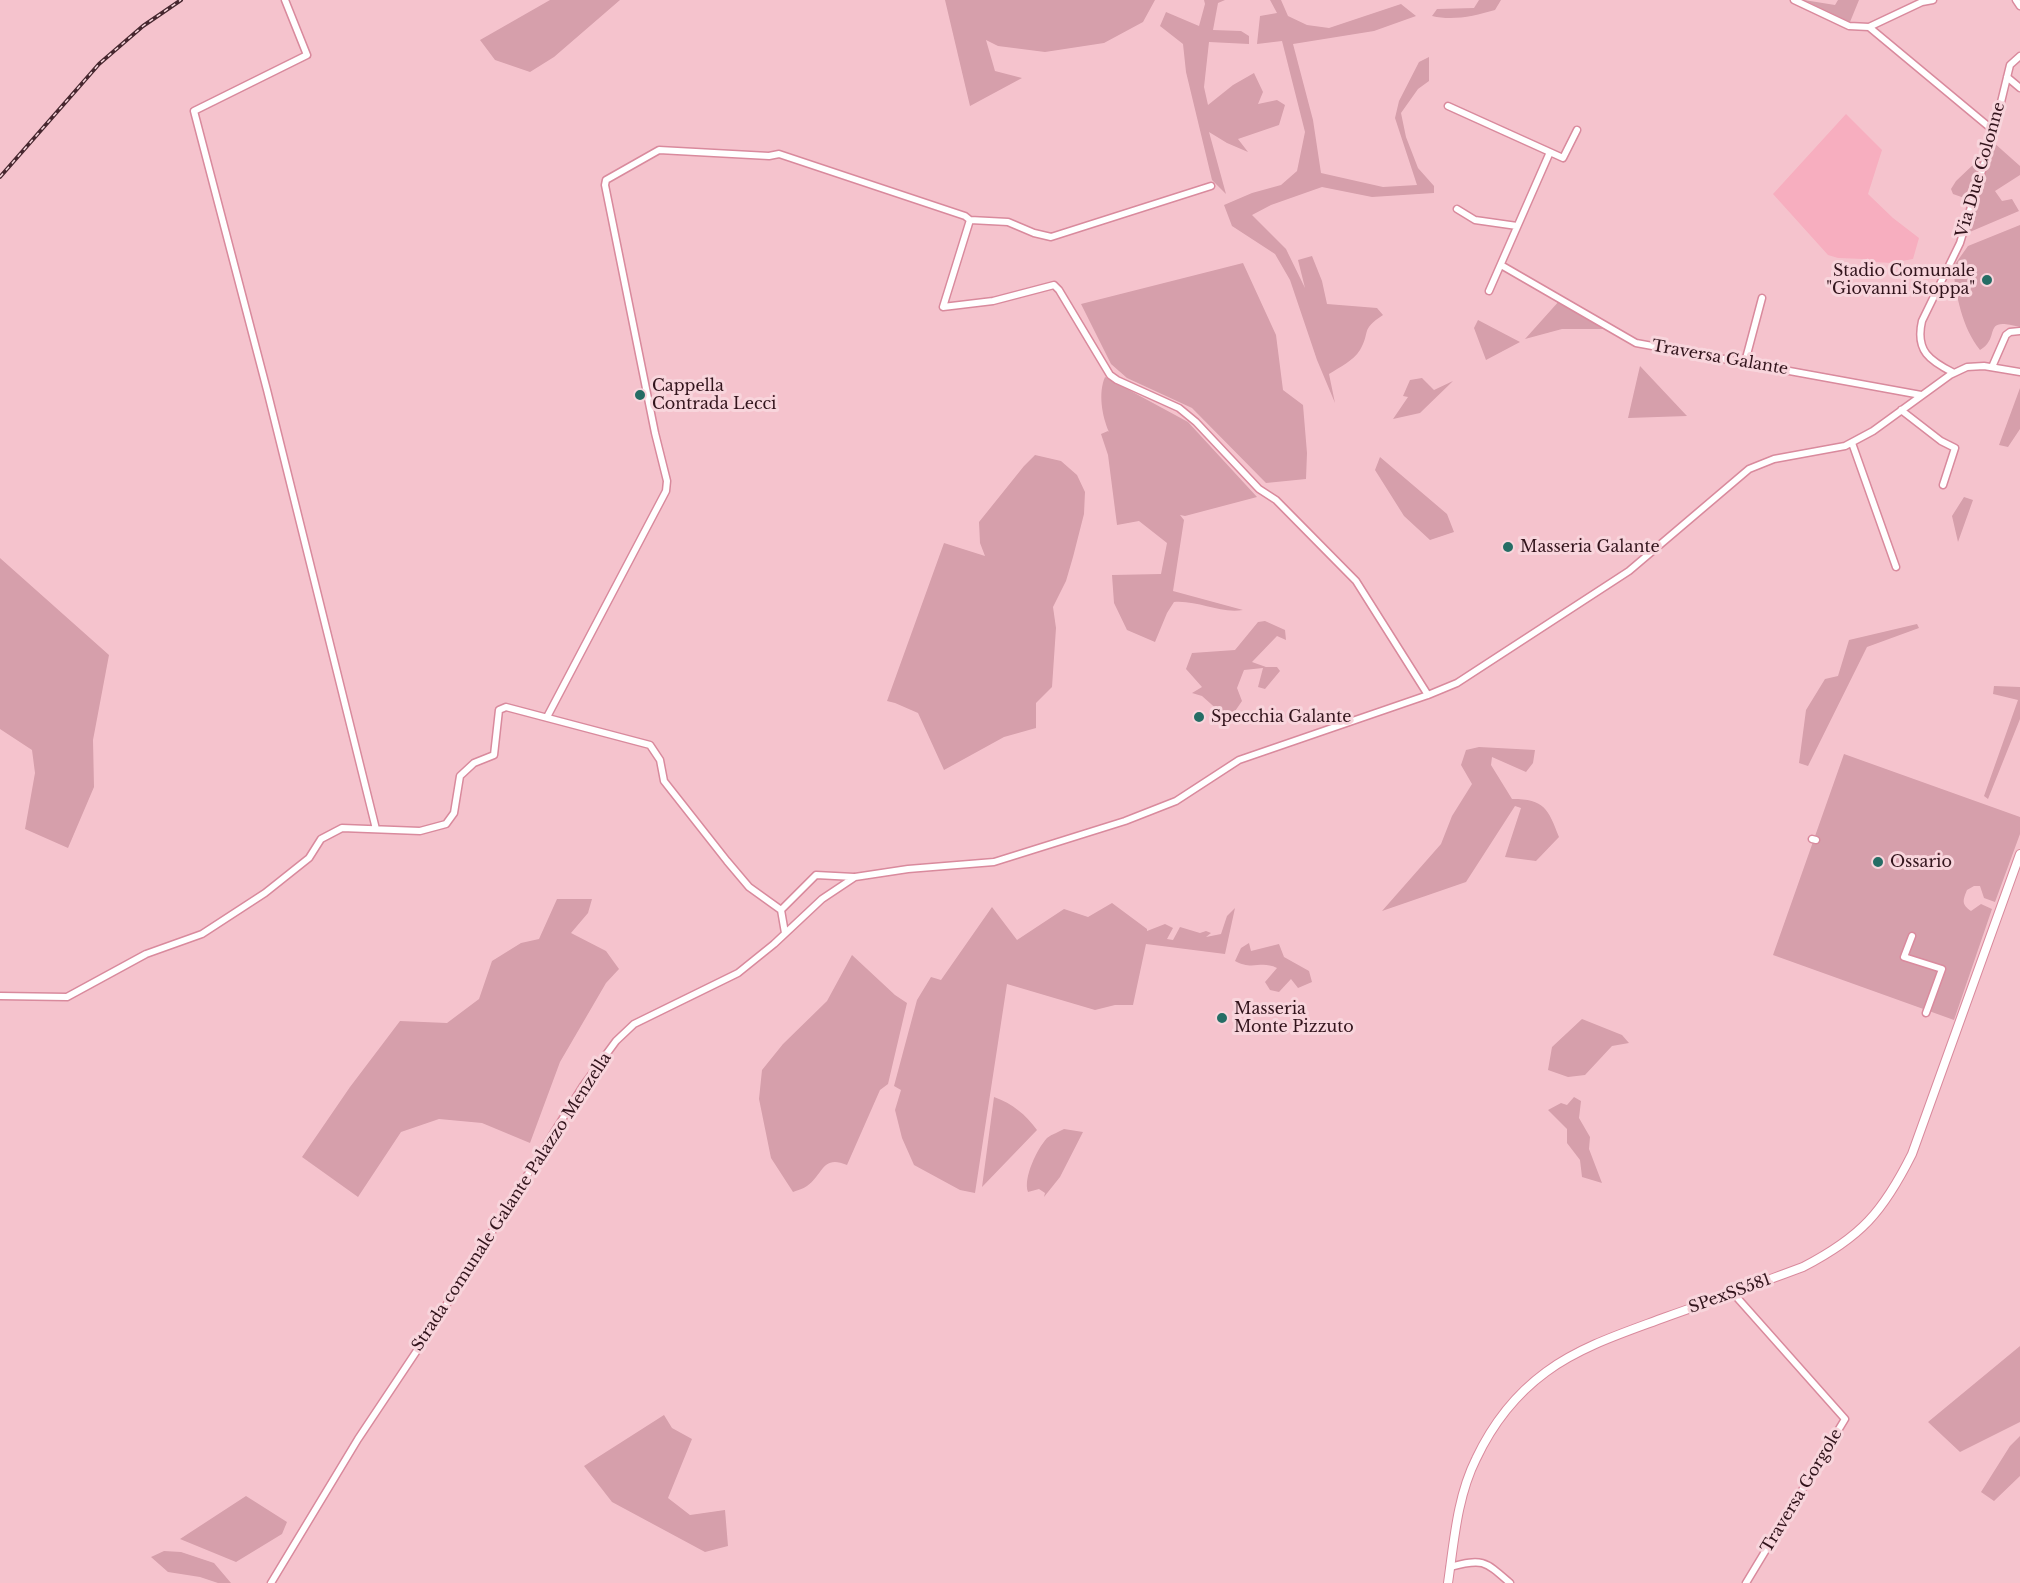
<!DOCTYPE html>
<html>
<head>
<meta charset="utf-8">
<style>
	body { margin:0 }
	canvas { display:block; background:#f5c3cd }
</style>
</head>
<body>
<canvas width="2020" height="1583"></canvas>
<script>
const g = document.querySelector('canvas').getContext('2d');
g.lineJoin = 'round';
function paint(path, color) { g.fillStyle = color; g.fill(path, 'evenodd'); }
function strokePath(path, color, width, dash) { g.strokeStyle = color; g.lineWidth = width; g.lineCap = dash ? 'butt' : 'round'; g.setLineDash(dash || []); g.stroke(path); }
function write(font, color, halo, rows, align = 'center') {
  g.font = font + ' "Libre Baskerville",serif'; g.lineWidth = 6; g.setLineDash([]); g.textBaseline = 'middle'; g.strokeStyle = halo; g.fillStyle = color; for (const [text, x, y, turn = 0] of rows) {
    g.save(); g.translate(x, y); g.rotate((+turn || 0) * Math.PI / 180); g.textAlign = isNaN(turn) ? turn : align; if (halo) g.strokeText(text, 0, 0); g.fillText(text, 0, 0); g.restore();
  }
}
paint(new Path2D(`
	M1846,114l36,36 -14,44 25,24 26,20 -6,21 -22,4 -16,-1 -12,-3 -25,-1 -10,-3 -55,-61z`), '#f7aebf');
paint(new Path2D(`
	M550,0h70l-66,57 -24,15 -35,-12 -15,-20z
	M945,0h210l-12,22 -39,21 -59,9 -47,-6 -12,-6 9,31 27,7 -52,28z
	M1204,0h21l-7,3 -5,27 28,1 8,5v8l-40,-2 -5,45 4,18 25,-20 21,-12 9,19 -5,12 19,-4 8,5 -6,20 -41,14 10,13 -21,-9 -18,-11 17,62 -14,-14 -26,-108 -3,-28 -23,-18 6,-14 33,14 6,-22z
	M1270,0h11l7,16 19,9 22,3 72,-24 15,12 -42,15 -81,13 20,76 8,53 62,14 34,-2 -22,-67 4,-17 20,-39 10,-5v24l-11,8 -17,24 5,24 12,31 16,18v7l-62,4 -50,-10 -51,18 -19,10 34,34 19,39 -7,-28 14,-4 10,25 5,23 50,4 6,7c-23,15 -12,16 -23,35 -7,11 -20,17 -31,24l6,29 -18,-43 -27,-80 -15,-26 -43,-28 -8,-21 28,-12 29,-8 16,-14 8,-39 -23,-91 -25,3 3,-28 17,-3z
	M1479,0h22l-6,10c-21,6 -42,11 -63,6l5,-7 37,-1z
	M1804,0l31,5 3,-5h21l-9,22z
	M1993,142l27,24v9l-25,16 7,10 10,-2 7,12 -54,23z
	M1987,143l-17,57 -17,-6 -2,-5 5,-8 21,-20z
	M2020,225v102c-40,-11 -18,10 -40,23 -18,-23 -24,-54 -27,-83l15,-21z
	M1243,263l33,72 7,55 20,15 4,48 -1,26 -40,4 -74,-75 -65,-30 -16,-14 -30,-60z
	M1560,300l52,29h-50l-37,10z
	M1478,320l42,22 -34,18 -12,-32z
	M1640,366l47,50 -59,2z
	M1105,377l83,45 69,75 -72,19 -5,-1 4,5 -11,71 70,19c-23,4 -45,-10 -69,-8l-7,11 -12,29 -28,-12 -13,-27 -2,-28 49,-1 6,-31 -28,-22 -22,4 -9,-70 -7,-21 7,-3 1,1c-7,-16 -11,-39 -4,-55z
	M1422,378l12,12 19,-9 -33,32 -27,6 15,-22 -5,-1 7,-16z
	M2020,388v41l-12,18 -9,-2z
	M1035,455l26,6 16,14 8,17 -1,22 -11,43 -7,24 -13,26 3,21 -4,59 -16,16v25l-32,9 -60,33 -26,-57 -23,-10 -8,-2 57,-158 41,13 -5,-13 -1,-21 45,-56z
	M1380,457l67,57 7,18 -24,8 -26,-24 -29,-46z
	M1964,497l9,3 -15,42 -6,-26z
	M0,558l109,97 -16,85 1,47 -26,61 -43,-19 10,-56 -3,-23 -32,-21z
	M1265,621l20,9 1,10 -9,-4 -25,26 14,5h11l3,4 -15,18 -7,-2 5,-19 -19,2 -7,18 5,13 -13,19 -27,-24 -10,-3 10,-6 -16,-18 6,-16 43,-3 23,-28z
	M1917,624l2,4 -52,19 -59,119 -9,-3 7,-53 19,-31 13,-3 11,-36z
	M1994,686l26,1v32l-32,80 -4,-3 34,-96 -25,-6z
	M1479,747l56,3 -2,13 -7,9 -34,-15 -1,8 21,34c33,0 36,10 47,38l-23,24 -31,-4 16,-49 -6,-2 -49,76 -84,29 59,-67 11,-28 20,-32 -11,-19 5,-15z
	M1844,754l176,63v17l-25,68 -11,-4 -4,-12h-6l-7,4c-4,10 -6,14 4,21l10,-7 11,5 -38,111 -181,-65z
	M557,899h35l-4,14 -17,20 35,18 13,18 -13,14 -46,79 -30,81 -48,-20 -43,-4 -38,13 -43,65 -56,-40 48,-70 50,-66 47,2 32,-24 13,-38 29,-18 18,-4z
	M1112,903l35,26v2l18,-7 8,4 -6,11 6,1 7,-13 20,6 6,-2 5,2 -5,4 15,-3 6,-18 8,-8 -10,46 -79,-10 -13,61h-18l-20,5 -88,-26 -32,209 -15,-3 -46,-25 -12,-27 -7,-28 6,-20 -7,-4 23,-86 14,-23 10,3 51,-73 25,33 47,-31 24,8z
	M1249,943l2,8 28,-7 5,13 25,14 3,11 -14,6 -7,-9 -12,13 -9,-2 -5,-8 12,-14c-17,-8 -24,3 -42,-7l6,-13z
	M852,955l43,40 12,8 -19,81 -8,6 -33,75c-25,-11 -24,10 -40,21 -4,3 -10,4 -14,6l-22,-34 -12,-59 3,-29 21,-26 44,-43z
	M1582,1019l40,16 7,8 -17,3 -27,29 -17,2 -20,-7 4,-23z
	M994,1097c19,7 31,17 43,33l-55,57z
	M1574,1097l7,4 -2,17 11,19 -1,12 13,34 -20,-6 -2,-17 -13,-17v-14l-19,-19 13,-7 6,2z
	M1064,1129l19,3 -23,45 -16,20 1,-4 -6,-4 -11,3c-5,-14 9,-43 19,-54 5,-4 12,-6 17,-9z
	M2020,1346v76l-60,30 -32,-30z
	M664,1415l8,13 20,11 -24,59 22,17 35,-5 3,36 -23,6 -93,-50 -28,-36z
	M2020,1436v40l-26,25 -13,-9 29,-46z
	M246,1496l41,26 -5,12 -46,28 -56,-23z
	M164,1551l17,1 33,11 17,20h-13l-18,-6 -32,-5 -17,-15z`), '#d69fab');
const minor = new Path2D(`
	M285,0l22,55 -113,56 73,279 109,439
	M1794,0l55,26 20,1 53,-25 11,-2
	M2016,0l4,6
	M1869,27l125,104
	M2007,77l13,11
	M1448,106l115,52 14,-28
	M1457,209l18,11 42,6
	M970,220l38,2 26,11 17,4 160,-51
	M1501,265l135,78 285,52
	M1489,291l61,-139
	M1745,362l17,-64
	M1992,367l14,-32 4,-3 10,-1
	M1954,373c-24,-12 -39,-22 -32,-52l38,-78 34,-112 16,-66 10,-9
	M1901,410l40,31 14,7 -12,37
	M1852,443l44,124
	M547,717l119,-226 1,-10 -12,-48 -50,-248 1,-5 53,-30 110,6 10,-2 186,62 5,4 -27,87 50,-6 61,-16 5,5 51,85 7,5 62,28 17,14 63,67 17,11 80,81 72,114
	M1812,839l4,1
	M781,910l4,23
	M1912,936l-8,21 38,12 -16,44
	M0,996l67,1 79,-43 56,-20 63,-41 44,-35 12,-19 21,-11 78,3 26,-7 8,-11 6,-37 14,-13 20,-8 5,-45 7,-3 144,38 10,15 4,21 63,80 22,26 32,23 35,-35 38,2
	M1733,1293l112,126 -99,164
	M1450,1567c33,-9 35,-6 60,16
	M271,1583l87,-144 72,-108 153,-245 33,-45 18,-17 104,-51 36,-29 48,-45 33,-22 53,-8 86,-7 131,-41 51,-20 63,-41 189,-65 29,-12 172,-112 120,-102 25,-10 71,-13 28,-15 77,-56 17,-8 17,-1 36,6`);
const major = new Path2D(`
	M1448,1583c6,-41 9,-86 28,-124 16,-34 40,-65 70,-87 35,-26 80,-40 120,-55 46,-16 91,-33 137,-50 58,-30 80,-55 109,-113l108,-300`);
strokePath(minor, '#d98a9d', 9);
strokePath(major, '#d98a9d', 10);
strokePath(minor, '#fff', 6);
strokePath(major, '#fff', 8);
const rail = new Path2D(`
	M0,177l99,-113 44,-38 38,-26`);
strokePath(rail, '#47272f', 4);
strokePath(rail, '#f8d5dc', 1.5, [4.5]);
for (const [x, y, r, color] of [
	[1987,280,6,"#256d65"],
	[640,395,6,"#256d65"],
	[1508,547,6,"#256d65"],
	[1199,717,6,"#256d65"],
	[1878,862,6,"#256d65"],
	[1222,1018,6,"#256d65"]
]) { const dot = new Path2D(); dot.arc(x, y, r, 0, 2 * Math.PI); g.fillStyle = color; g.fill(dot); strokePath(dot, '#f8d5dc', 2); }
write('16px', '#32141c', '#f8d5dc', [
	["Via Due Colonne",1981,170,-74],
	["Traversa Galante",1720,358,10],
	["Strada comunale Galante Palazzo Menzella",512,1202,-57],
	["SPexSS581",1730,1294,-20],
	["Traversa Gorgole",1802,1491,-59]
]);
write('16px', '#32141c', '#f8d5dc', [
	["Stadio Comunale",1975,271,"right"],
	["\"Giovanni Stoppa\"",1975,289,"right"],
	["Cappella",652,386],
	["Contrada Lecci",652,404],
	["Masseria Galante",1520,547],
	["Specchia Galante",1211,717],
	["Ossario",1890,862],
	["Masseria",1234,1009],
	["Monte Pizzuto",1234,1027]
], 'left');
</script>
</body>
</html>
